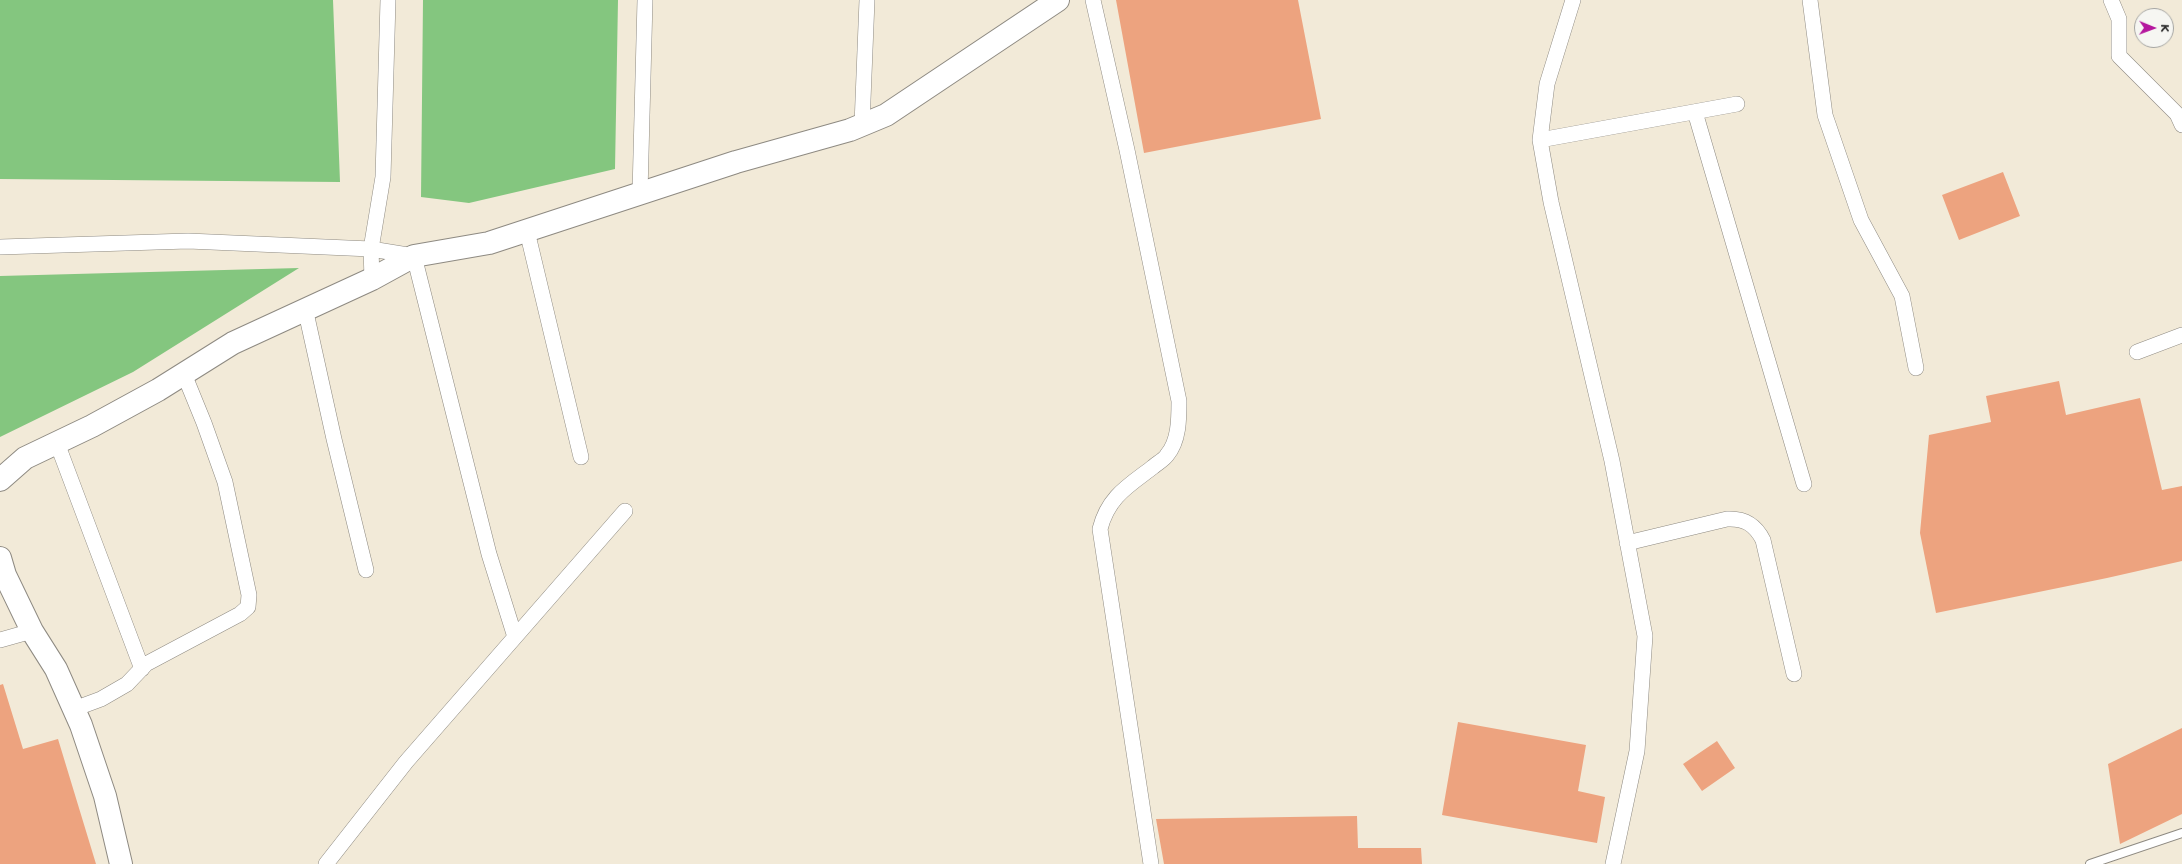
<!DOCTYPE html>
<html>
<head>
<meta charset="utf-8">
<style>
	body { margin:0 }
	#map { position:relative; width:2182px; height:864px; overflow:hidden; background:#f2ead8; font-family:"Playpen Sans",sans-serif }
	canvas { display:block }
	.north { position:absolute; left:2134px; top:8px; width:40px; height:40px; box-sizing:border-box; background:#f6f6f2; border:1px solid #a5a5a2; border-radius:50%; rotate:91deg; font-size:11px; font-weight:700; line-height:16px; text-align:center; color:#2b2b2b }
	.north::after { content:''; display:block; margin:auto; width:14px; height:18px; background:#b5179e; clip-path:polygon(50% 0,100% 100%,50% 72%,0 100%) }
</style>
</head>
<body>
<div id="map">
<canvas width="2182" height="864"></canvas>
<div class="north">K</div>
</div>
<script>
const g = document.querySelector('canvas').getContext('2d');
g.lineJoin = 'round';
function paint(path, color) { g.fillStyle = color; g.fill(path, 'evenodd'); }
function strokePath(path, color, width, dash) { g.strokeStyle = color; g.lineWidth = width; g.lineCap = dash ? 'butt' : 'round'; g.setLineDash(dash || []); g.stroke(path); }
paint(new Path2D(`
	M0,0h333l7,182 -340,-3z
	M423,0h195l-3,169 -146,34 -48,-6z
	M299,268l-166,104 -133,65v-161z`), '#84c67f');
paint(new Path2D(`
	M1116,0h182l23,119 -177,34z
	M2003,172l17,44 -61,24 -17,-45z
	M2059,381l7,34 74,-17 22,92 20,-4v75l-75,17 -171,35 -16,-80 9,-98 62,-13 -5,-26z
	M3,684l20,65 35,-10 38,125h-96v-179z
	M1458,722l128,23 -8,46 27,6 -8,46 -155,-28z
	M2182,728v86l-62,30 -12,-80z
	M1717,741l18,27 -33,23 -19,-27z
	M1357,816l1,32h63l1,16h-258l-8,-45z`), '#eda37f');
const lane = new Path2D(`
	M2090,864l92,-31`);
const street = new Path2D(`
	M1093,0l34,150 52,251c0,18 0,40 -12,54 -3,5 -10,8 -14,12 -25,19 -45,30 -53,62l51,335
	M1573,0l-26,84 -7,56 11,62 61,259 33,175 -8,115 -24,113
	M1810,0l15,115 36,105 41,76 14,72
	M2111,0l8,19v37l58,58 5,11
	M1695,112l109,372
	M862,125l5,-125
	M1540,140l197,-36
	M640,193l5,-193
	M527,231l54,226
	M0,247l188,-6 183,8 43,7 75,298 26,83
	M372,279l-1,-30 12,-72 5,-177
	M305,308l29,131 32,131
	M2137,352l45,-17
	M57,443l85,226
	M1627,543l100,-24c17,-1 28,5 36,21l31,134
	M0,640l32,-9
	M74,709l27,-10 26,-15 19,-20 94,-50 8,-7 1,-12 -24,-113 -21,-59 -20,-49
	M326,864l80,-102 219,-251`);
const secondary = new Path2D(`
	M0,480l25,-22 67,-32 66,-36 75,-47 139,-64 42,-23 75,-13 247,-81 114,-32 36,-15 172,-115
	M0,558l5,17 27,56 24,38 25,56 24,71 16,68`);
strokePath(lane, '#8e8a82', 10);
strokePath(street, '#8e8a82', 16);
strokePath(secondary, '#8e8a82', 24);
strokePath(lane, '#fff', 8);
strokePath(street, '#fff', 15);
strokePath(secondary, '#fff', 22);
</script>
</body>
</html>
